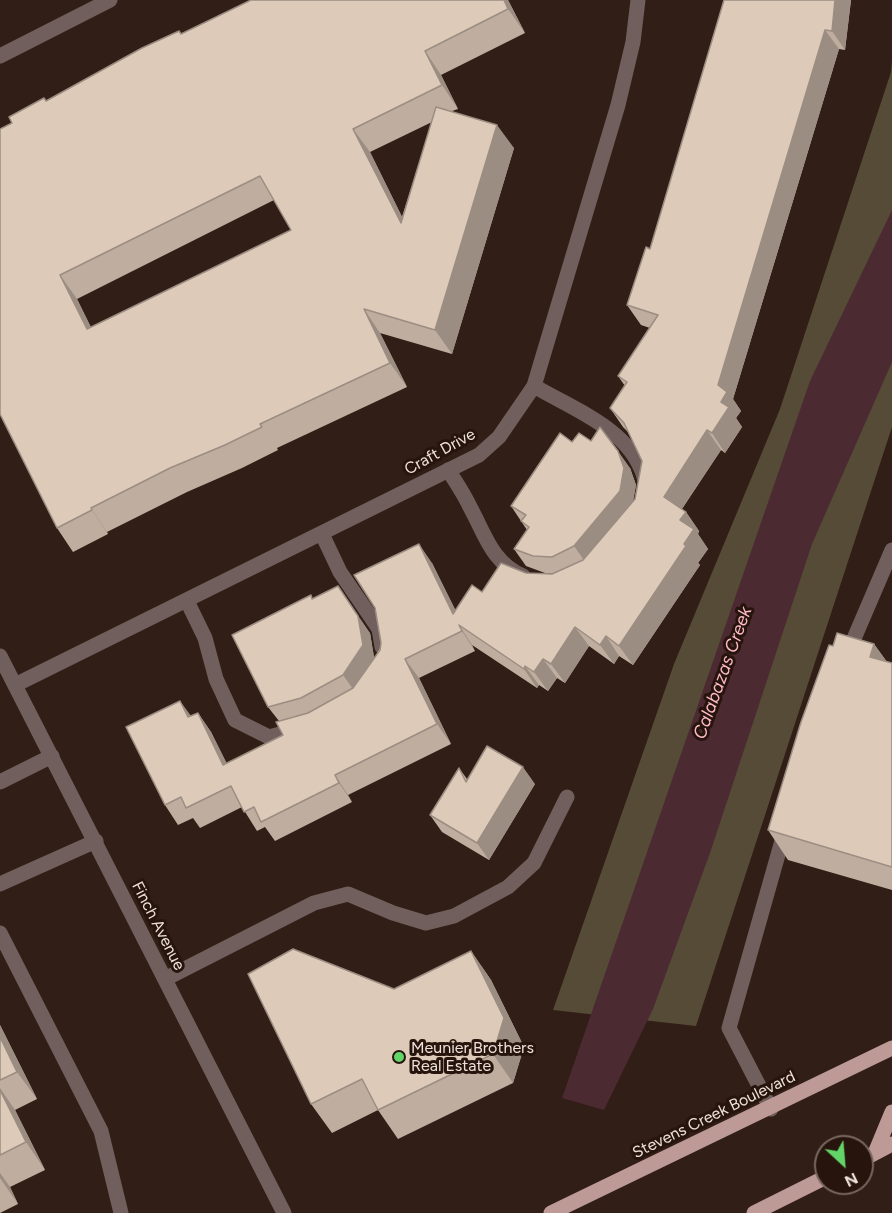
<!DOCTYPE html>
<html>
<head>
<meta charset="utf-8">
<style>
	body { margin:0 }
	#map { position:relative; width:892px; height:1213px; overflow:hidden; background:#311e16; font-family:Figtree,sans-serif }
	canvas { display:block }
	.north { position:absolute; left:814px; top:1135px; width:60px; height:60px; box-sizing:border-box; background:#27150d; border:2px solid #77675f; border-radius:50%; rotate:154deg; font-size:16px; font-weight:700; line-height:24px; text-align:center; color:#eee1db }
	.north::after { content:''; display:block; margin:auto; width:21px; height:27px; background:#63d468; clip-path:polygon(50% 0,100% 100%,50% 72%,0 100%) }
</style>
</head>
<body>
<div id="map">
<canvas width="892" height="1213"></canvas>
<div class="north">N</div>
</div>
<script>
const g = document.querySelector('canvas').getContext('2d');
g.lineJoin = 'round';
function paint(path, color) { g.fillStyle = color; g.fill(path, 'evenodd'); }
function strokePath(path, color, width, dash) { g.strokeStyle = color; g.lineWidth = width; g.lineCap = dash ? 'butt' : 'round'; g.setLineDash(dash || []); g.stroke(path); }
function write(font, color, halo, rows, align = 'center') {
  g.font = font + ' Figtree,sans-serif'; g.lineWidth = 6; g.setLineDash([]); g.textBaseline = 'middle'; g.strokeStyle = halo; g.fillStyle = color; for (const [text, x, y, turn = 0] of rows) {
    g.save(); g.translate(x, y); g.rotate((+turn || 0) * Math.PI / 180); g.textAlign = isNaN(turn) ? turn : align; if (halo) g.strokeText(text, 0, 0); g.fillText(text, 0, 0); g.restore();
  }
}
paint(new Path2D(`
	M892,60v367l-196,599 -143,-16 121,-346 106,-255 111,-337z`), '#554b36');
paint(new Path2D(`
	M892,210v152l-80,182 -102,309 -57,156 -49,101 -42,-12 248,-717z`), '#4c2a32');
strokePath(new Path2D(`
	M534,386c42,25 102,45 112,99
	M448,470c8,12 16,24 22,37 15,27 22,56 53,69
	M322,534l18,38 39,57 3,18
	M187,601l18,37 11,41 19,41 34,17 33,-9
	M847,655l45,-105
	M0,782l52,-26
	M0,884l96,-43
	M0,933l101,198 20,82
	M165,979l149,-76 34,-9 45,19 33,10 28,-7 54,-29 26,-24 33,-66
	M771,1109l-42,-81 56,-198`), '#705f5d', 15);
strokePath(new Path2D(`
	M0,56l110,-56
	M15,685l464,-230 20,-18 35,-51 84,-281 15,-63 5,-42`), '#705f5d', 15);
strokePath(new Path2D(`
	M0,656l284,557`), '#705f5d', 15);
strokePath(new Path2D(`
	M875,1153l17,-41
	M862,1160l30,-16
	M551,1213l341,-165
	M754,1213l72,-36`), '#be9a97', 15);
paint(new Path2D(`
	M508,0l17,33 -84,42 17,34 -6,2 62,37 -62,206 -72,-21 27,54 -130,61 1,2 -36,18 -55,24 -80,40 1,2 -35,18 -16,-24 -45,-405 34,-22 135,-67zM432,122l-30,95 -32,-65zM274,200l17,30 -200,98 -14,-29z
	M724,0h127l-6,50 -6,-1 -106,350 8,12 -5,7 6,9 -17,26 -4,-3 -39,59 4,3 13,19 -1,3 10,15 -10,14 2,2 -67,100 -14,-9 -5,8 -25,-18 -24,37 -8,-5 -9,13 -9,-6 -2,3 -65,-43 3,6 -56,27 32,66 -103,51 4,7 -77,39 -10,-14 -8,4 -15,-24 -42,21 -7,-10 -15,7 -13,-20 26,-89 7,-3 13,19 16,32 56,-29 -4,-14 -11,-14 45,-109 57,35 4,25 58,-95 23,47 27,-18 44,-19 26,1h2l-9,-1 -19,-7 -12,-17 13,-19 -16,-24 61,-64 58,26 6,17 -3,16 2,-2 7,-38 -13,-28 -6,-6 -13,-19 15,-22 -7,-10 32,-48 -9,-3 -14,-20 23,-56z
	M874,644l13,18 5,1v227l-104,-30 -20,-30 65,-184z
	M459,768l8,11 68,5 -46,76 -47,-28 -12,-17z
	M471,951l20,29 33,67 -11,36 -115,56 -20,-29 -46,23 -21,-29 83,-115z
	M0,1025l37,74 -22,11 30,60 -35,17 8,17 -18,9z`), '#bfae9f');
paint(new Path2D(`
	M504,0h4l17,33 -17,-24z
	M835,0h16l-6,50 -13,-19z
	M825,30l14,19 -106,350 8,12 -5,7 6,9 -17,26 -13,-20 9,-31 -3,-17z
	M425,51l16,24 17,34 -16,-24z
	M497,125l17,23 -62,206 -17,-24z
	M353,129l17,23 47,95 -16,-24z
	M60,275l17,24 27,54 -17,-24z
	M364,309l16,24 27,54 -17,-24z
	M707,430l14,20 -44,66 -13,-19z
	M618,451l12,17 6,17 -4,23 -46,55 -12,-17z
	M91,508l16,24 1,2 -16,-24z
	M686,512l13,19 -1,3 10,15 -10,14 2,2 -67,100 -14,-19 65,-102 -4,-24z
	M419,544l13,19 33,66 -12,-15z
	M338,586l32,47 5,29 -20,30 -12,-17z
	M459,625l13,20 3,6 -13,-20z
	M575,627l14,19 -24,37 -14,-19z
	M606,636l13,20 -5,8 -14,-19z
	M874,644l18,25 -22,-12z
	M405,659l14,19 32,66 -14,-20z
	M543,659l14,19 -9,13 -14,-19z
	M525,666l14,19 -2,3 -13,-19z
	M180,701l14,19 -6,-3z
	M198,713l13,19 26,53 -14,-20z
	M523,767l12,17 -46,76 -12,-17z
	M335,775l13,20 4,7 -13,-19z
	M471,951l20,29 33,67 -11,36 -20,-29z
	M0,1025l37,74 -20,-27 -17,-35z
	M0,1088l15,22 30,60 -19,-28 -26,-52z
	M0,1173l10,14 8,17 -18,-26z`), '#9b8d82');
const building = new Path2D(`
	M251,0h253l4,9 -83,42 17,34 -89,44 48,94 35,-116 61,18 -62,205 -71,-21 26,54 -130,61 2,3 -37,18 -55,23 -79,40 1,2 -35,18 -57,-114v-285l12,-6 -3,-6 35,-19 2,3 96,-53 37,-17 2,3zM260,176l31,54 -204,99 -27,-54z
	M724,0h111l-3,31 -7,-1 -107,355 9,7 -6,10 8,5 -17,26 -5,-3 -43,67 22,15 -6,8 14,9 -10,15 2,2 -67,100 -13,-10 -6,9 -25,-18 -24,37 -8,-5 -9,13 -9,-6 -1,3 -65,-44 3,6 -57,28 32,65 -102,51 4,8 -78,39 -7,-15 -10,5 -13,-26 -45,22 -5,-11 -16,8 -39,-78 54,-26 8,16 10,-4 25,52 60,-30 -7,-13 32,-9 45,-25 27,-38 1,-7 -6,-35 -21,-33 65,-31 34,70 19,-29 10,7 19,-29 25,10 26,1 31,-14 52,-61 7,-38 -18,-38 -14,-15 17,-26 -9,-6 40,-61 -31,-10 19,-58 4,2z
	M600,427l18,24 6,17 -4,23 -46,55 -22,11 -19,-1 -19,-7 15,-22 -8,-6 5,-6 -15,-9 49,-73 12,9 7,-9 12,8z
	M338,586l20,30 5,29 -20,30 -42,23 -33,9 -36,-72 79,-40 1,4z
	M837,633l37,11 -4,13 22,6v204l-124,-37 33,-108 28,-77 4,1z
	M487,746l36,21 -46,76 -47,-28 29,-47 7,14z
	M293,949l101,40 77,-38 33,67 -11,36 -115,56 -16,-31 -51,25 -63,-130z
	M0,1037l17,35 -17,8z
	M0,1090l26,52 -26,13z`);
paint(building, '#decab9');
strokePath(building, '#9b8d82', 1.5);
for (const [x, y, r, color] of [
	[399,1057,6,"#63d468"]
]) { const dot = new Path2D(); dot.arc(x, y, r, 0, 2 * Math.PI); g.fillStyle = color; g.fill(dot); strokePath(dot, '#27150d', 2); }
write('16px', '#eee1db', '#27150d', [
	["Craft Drive",440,452,-29],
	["Finch Avenue",158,926,63],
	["Stevens Creek Boulevard",714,1115,-26]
]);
write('16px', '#eee1db', '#27150d', [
	["Meunier Brothers",411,1048],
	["Real Estate",411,1066]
], 'left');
write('italic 18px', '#feb9c8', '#27150d', [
	["Calabazas Creek",723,673,-70]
]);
</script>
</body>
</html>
